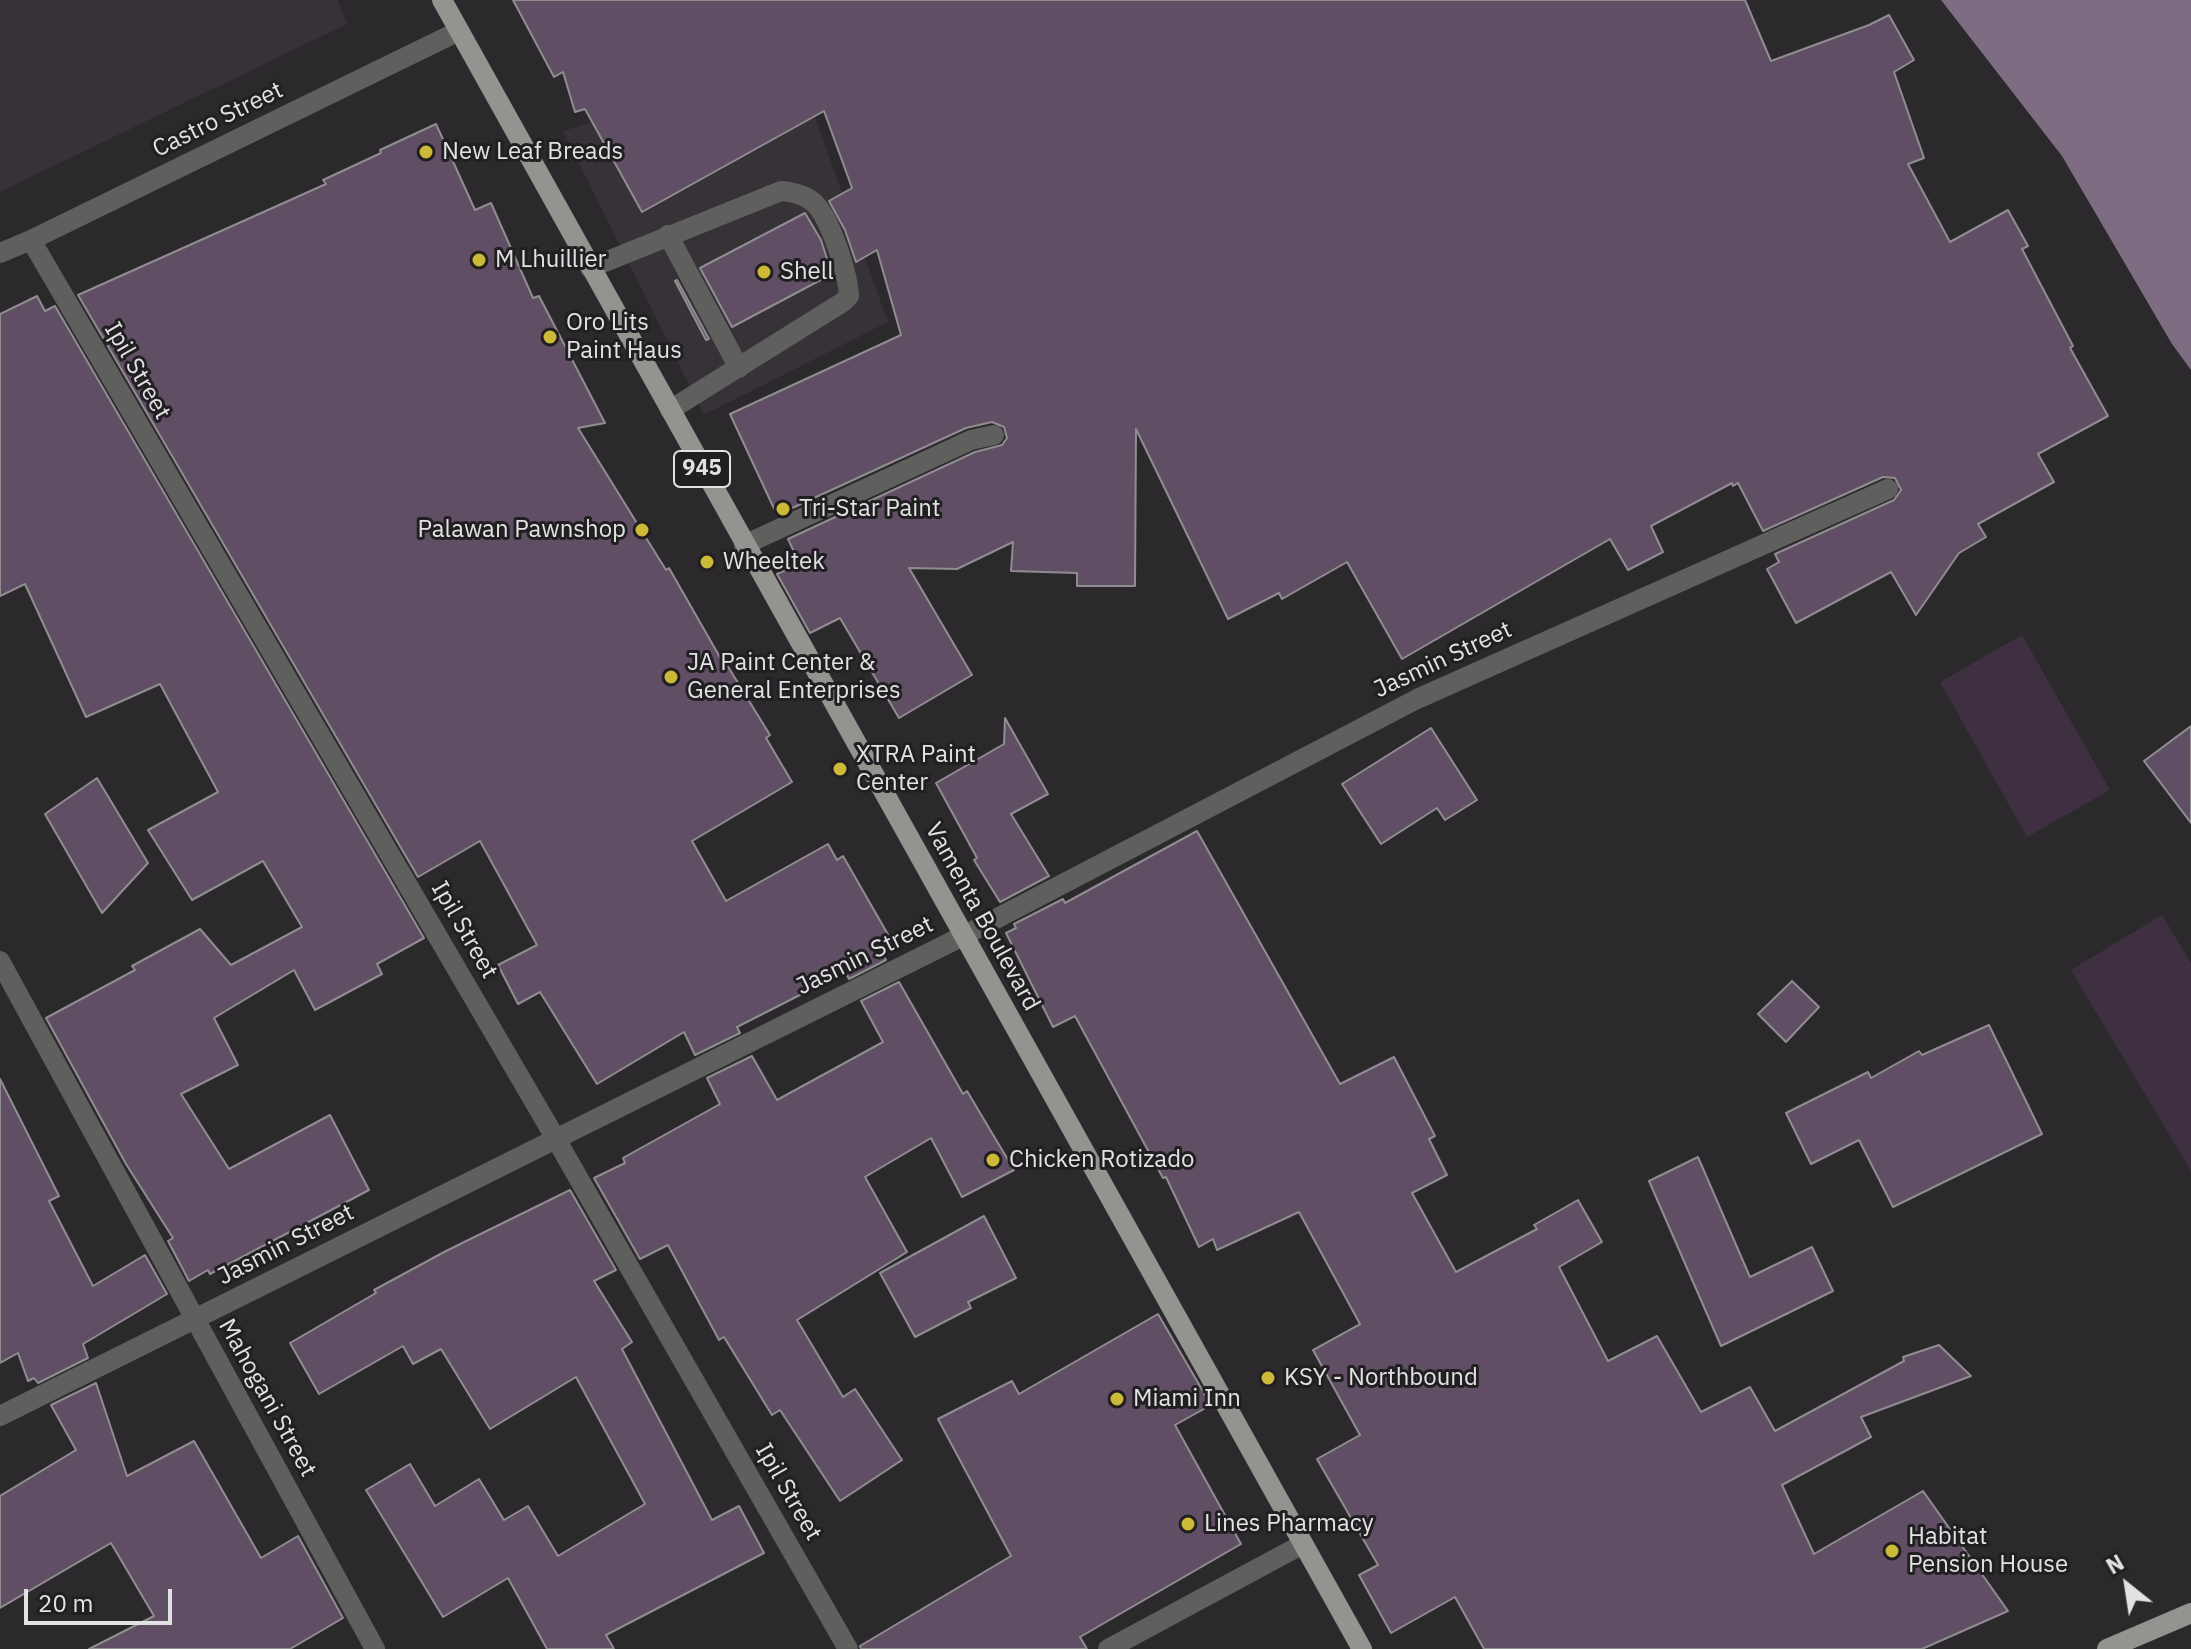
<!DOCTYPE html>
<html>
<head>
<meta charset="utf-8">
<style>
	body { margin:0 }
	#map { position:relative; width:2191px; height:1649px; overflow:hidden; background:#2b292c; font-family:"IBM Plex Sans",sans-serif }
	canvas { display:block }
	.north { position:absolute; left:2087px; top:1545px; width:80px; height:80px; -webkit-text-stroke:6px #211f22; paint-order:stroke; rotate:330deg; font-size:22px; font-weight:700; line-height:32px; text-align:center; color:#e2e1e3 }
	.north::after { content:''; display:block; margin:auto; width:28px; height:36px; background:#e2e1e3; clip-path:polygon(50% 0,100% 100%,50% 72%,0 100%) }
	.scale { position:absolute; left:24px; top:1589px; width:148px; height:36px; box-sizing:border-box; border:4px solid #e2e1e3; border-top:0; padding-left:10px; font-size:24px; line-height:28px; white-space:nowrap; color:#e2e1e3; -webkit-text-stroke:6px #211f22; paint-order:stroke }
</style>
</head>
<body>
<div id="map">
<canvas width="2191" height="1649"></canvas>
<div class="north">N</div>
<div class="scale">20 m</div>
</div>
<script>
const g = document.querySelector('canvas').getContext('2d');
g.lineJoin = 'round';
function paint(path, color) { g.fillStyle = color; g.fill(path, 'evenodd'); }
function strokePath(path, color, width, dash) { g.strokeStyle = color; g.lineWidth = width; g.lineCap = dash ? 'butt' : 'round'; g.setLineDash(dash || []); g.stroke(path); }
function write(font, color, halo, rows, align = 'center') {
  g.font = font + ' "IBM Plex Sans",sans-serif'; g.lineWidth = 6; g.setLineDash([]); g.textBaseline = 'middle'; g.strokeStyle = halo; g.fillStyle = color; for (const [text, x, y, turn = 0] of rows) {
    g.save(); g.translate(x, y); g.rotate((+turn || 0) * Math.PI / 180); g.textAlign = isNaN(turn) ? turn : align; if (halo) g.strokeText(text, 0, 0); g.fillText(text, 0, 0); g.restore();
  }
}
paint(new Path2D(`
	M0,0h338l9,24 -347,168z
	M794,58l94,264 -184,93 -141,-284z`), '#373138');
paint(new Path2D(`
	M2022,635l88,155 -83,47 -87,-155z
	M2162,915l29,48v208l-120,-201z`), '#3e3041');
paint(new Path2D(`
	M1941,0h250v370l-19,-26 -110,-188z`), '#7e6c82');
const building = new Path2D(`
	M513,0h1232l26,61 98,-36 20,-10 25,45 -20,12 30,86 -16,6 42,78 58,-32 20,36 -6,3 51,97 -3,2 38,68 -70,38 16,28 -76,42 8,13 -27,16 -43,62 -25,-43 -95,51 -29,-54 12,-7 -4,-8 119,-54 7,-10 -6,-12 -12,-1 -120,54 -25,-48 -5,3 -1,-3 -81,43 12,26 -35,18 -18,-31 -208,120 -55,-97 -65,37 -3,-6 -51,26 -92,-190 -1,157h-58v-13l-66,-2 2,-29 -56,27 -48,-1 63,107 -73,43 -59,-100 -30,15 -33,-59 11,-5 -4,-7 12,-6 -8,-17 187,-87 27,-7 5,-7 -3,-11 -12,-5 -26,6 -189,87 -47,-101 171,-79 -24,-85 -21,12 -11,-32 -16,-29 23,-13 -28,-77 -182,101 -57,-103 -10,3 -12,-40 -9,5z
	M436,124l39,86 16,-7 42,95 6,-2 66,127 -27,5 88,142 3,-2 56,98 2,-1 43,70 -4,3 26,44 -100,59 34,60 102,-57 9,16 6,-4 47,82 -13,7 9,15 -37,19 -4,-7 -108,55 3,6 -45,22 -11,-23 -87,52 -57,-92 -22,12 -20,-39 39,-20 -57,-104 -62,36 -340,-582 248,-111 -3,-4 58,-27 -1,-3z
	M805,213l16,27 11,34 -100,53 -32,-59z
	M677,280l32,59 -3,1 -31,-59z
	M37,296l8,15 10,-5 369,632 -47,26 5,10 -67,36 -21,-40 -80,48 24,47 -57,29 48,75 101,-54 39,75 -159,84 -2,-4 -19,11 -21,-40 5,-3 -47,-74 -80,-146 89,-48 -3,-4 68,-37 31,36 71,-38 -39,-66 -71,39 -44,-70 70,-38 -58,-108 -74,33 -61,-133 -25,12v-282z
	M1005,718l43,76 -37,20 38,62 -49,26 -26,-42 3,-2 -41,-75 68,-39z
	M2191,726v97l-47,-62z
	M1431,728l46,72 -32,20 -8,-12 -56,36 -39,-60z
	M97,778l51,85 -46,50 -57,-99z
	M1197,831l143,253 54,-27 41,79 -6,3 18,36 -35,18 44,79 81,-43 -3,-4 44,-25 24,42 -43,25 49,94 49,-25 44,76 49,-25 25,44 129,-70 -1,-4 36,-12 32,31 -110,41 10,20 -89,48 32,69 109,-63 85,120 -86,38h-438l-29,-52 -64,36 -32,-58 19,-10 -61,-106 43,-24 -47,-85 47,-26 -61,-112 -82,38 -4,-11 -14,8 -33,-70 -3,1 -88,-162 -22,11 -47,-94 10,-5 -2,-4 49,-25 2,4z
	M1792,981l27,26 -33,35 -28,-28z
	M899,982l64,112 4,-3 47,79 -52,27 -31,-59 -66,39 42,75 -110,68 46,77 12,-8 47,71 -62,41 -60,-91 -8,5 -48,-78 -5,3 -51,-95 -28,14 -46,-81 31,-15 -2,-5 97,-54 -13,-26 45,-22 25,44 106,-58 -22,-41z
	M1989,1025l53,109 -149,73 -34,-67 -48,24 -25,-51 82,-41 3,6 48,-27 3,4z
	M0,1079l59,117 -10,5 44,85 52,-31 22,39 -84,50 5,14 -50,25 -4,-5 -6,3 -10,-28 -18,10z
	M1698,1157l52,120 62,-30 21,44 -112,55 -72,-165z
	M570,1190l46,80 -22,11 38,61 -10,7 90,171 27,-14 25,47 -158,82 8,14h-67l-39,-71 -65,39 -77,-127 44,-26 25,42 44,-27 25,41 24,-14 30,50 87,-52 -69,-127 -86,52 -49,-80 -28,15 -10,-18 -84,48 -29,-51 86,-50 -2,-3 72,-39z
	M984,1216l32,62 -48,24 3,6 -56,29 -35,-64z
	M1158,1314l53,91 -36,20 66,119 -161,93 7,12h-226l-1,-3 151,-90 -73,-137 74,-38 7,13z
	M96,1383l31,93 67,-35 67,117 37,-22 45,82 -53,31h-201l65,-33 -43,-73 -111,65v-112l76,-46 -25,-45z`);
paint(building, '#604f64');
strokePath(building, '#908d91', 2);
strokePath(new Path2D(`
	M668,235l71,133
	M31,240l525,899 292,510
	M0,253l31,-13 428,-209
	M590,268l191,-77c12,1 26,4 35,14 15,16 32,69 33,91l-6,6 -173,108
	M744,545l227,-105 23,-5
	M0,961l375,688
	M0,1416l963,-480 454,-237 471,-210
	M1108,1649l195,-105`), '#5f5f5d', 20);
strokePath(new Path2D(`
	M442,0l920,1649
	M2107,1649l84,-36`), '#93938f', 20);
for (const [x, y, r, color] of [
	[426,152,8,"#cdb938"],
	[479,260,8,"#cdb938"],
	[764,272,8,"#cdb938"],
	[550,337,8,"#cdb938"],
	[783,509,8,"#cdb938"],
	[642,530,8,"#cdb938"],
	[707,562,8,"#cdb938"],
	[671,677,8,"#cdb938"],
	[840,769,8,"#cdb938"],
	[993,1160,8,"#cdb938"],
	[1268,1378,8,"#cdb938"],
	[1117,1399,8,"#cdb938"],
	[1188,1524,8,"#cdb938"],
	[1892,1551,8,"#cdb938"]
]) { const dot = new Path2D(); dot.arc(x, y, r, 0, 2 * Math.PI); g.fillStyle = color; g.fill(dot); strokePath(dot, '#211f22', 3); }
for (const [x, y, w] of [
	[702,469,56]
]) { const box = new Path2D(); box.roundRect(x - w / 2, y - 18, w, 36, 6); g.fillStyle = '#211f22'; g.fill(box); strokePath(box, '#e2e1e3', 2); }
write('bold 22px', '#e2e1e3', null, [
	["945",702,469]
]);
write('24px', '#e2e1e3', '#211f22', [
	["Castro Street",218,120,-26],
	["Ipil Street",137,371,60],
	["Jasmin Street",1443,660,-25],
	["Vamenta Boulevard",982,917,61],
	["Ipil Street",464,930,60],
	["Jasmin Street",865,956,-26],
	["Jasmin Street",286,1245,-27],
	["Mahogani Street",267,1398,61],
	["Ipil Street",788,1492,60]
]);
write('24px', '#e2e1e3', '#211f22', [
	["New Leaf Breads",442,152],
	["M Lhuillier",495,260],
	["Shell",780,272],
	["Oro Lits",566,323],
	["Paint Haus",566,351],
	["Tri-Star Paint",799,509],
	["Palawan Pawnshop",626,530,"right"],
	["Wheeltek",723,562],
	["JA Paint Center &",687,663],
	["General Enterprises",687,691],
	["XTRA Paint",856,755],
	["Center",856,783],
	["Chicken Rotizado",1009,1160],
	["KSY - Northbound",1284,1378],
	["Miami Inn",1133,1399],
	["Lines Pharmacy",1204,1524],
	["Habitat",1908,1537],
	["Pension House",1908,1565]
], 'left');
</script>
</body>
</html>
